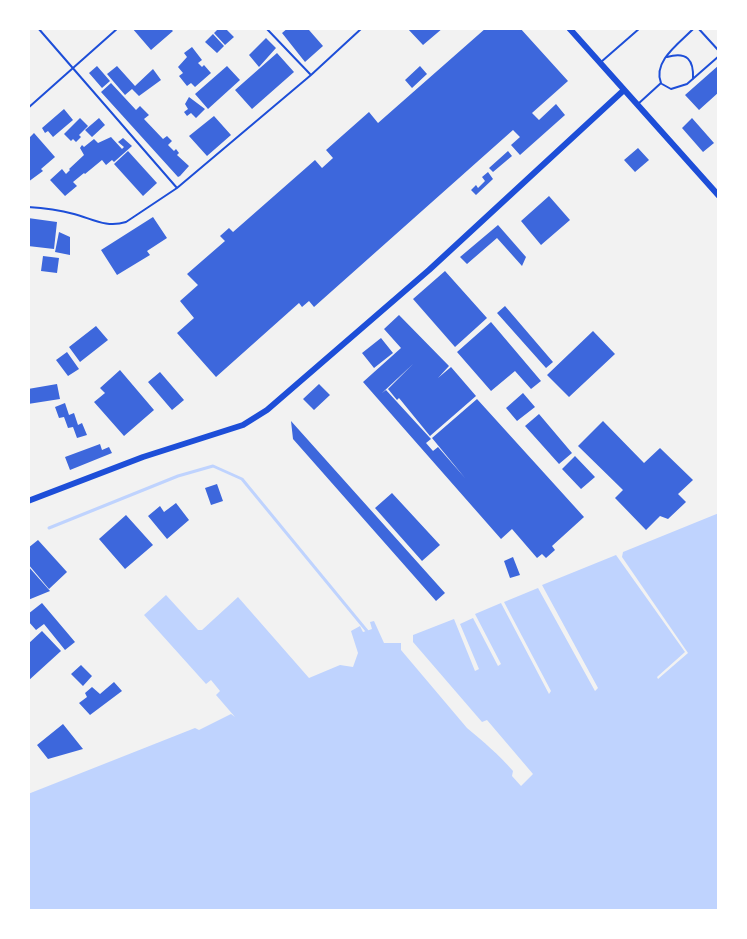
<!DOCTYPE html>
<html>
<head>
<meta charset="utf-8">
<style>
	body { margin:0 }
	#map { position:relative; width:747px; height:939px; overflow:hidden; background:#f2f2f2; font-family:"Fira Sans",sans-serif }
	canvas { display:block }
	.frame { position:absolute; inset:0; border:30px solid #fff; pointer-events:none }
</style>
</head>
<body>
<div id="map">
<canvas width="747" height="939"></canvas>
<div class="frame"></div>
</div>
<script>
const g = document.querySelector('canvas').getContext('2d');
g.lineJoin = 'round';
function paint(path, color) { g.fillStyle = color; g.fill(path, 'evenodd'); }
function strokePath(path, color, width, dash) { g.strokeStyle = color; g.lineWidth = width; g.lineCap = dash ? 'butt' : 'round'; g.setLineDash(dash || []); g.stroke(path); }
paint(new Path2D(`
	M719,513v398h-691v-117l167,-66 4,2 32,-16 4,3 -19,-22 4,-4 -9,-11 -5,4 -62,-69 22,-20 32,35h4l36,-33 71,81 31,-13 13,2 5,-14 -7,-22 9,-5 3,6 9,-3 -2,-7 4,-1 10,22h17v7l66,78c17,14 31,26 46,43l-1,5 9,10 12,-12 -46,-54 -5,2 -69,-80v-7l41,-16 21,52 4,-2 -19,-45 13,-6 25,48 3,-2 -26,-50 26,-11 48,91 2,-3 -47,-89 34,-14 57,103 3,-3 -56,-103 74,-30 69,97 -28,25 1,2 30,-26 -66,-96 1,-5z`), '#bfd3fe');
strokePath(new Path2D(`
	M49,528l129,-52 35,-10 29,13 125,152`), '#bfd3fe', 3);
paint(new Path2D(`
	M132,28h38l3,3 -22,19z
	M219,28h6l9,9 -9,8 -11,-12z
	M312,28l-3,2 14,16 -18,16 -23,-29 6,-5z
	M407,28h36l-20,17z
	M486,28h34l48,53 -36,32 7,7 17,-16 9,11 -45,40 -9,-10 9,-8 -7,-7 -199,177 -5,-6 -7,6 -3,-4 -83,74 -39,-44 17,-15 -14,-17 18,-16 -11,-11 38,-33 -5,-5 9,-8 4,4 82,-72 7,8 11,-10 -7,-8 43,-38 9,11z
	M213,34l11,12 -7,7 -12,-11z
	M266,38l10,10 -17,19 -10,-12z
	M192,47l10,13 -4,3 4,4 2,-2 7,8 -16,14 -4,-4 -4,3 -8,-10 4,-3 -5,-6 9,-10 -3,-4z
	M277,53l17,19 -42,37 -17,-19z
	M719,65v27l-20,18 -14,-15z
	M97,66l13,15 -8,7 -13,-15z
	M117,66l18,20 18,-17 8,11 -22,16 -7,-7 -7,6 -18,-21z
	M227,66l13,14 -32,29 -13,-15z
	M420,66l7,8 -15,14 -7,-8z
	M111,83l25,27 4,-4 9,9 -5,4 19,20 4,-3 5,5 -4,4 6,6 2,-2 3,4 -2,2 12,11 -9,10 -2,1 -77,-85z
	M189,97l16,12 -9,9 -5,-5 -4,3 -3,-4 4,-3 -3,-5z
	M64,109l9,11 -20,17 -5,-6 -3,2 -3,-5z
	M214,116l17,19 -24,21 -18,-20z
	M80,118l8,8 -9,9 2,2 -5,5 -3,-3 -2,2 -7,-7z
	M99,118l6,7 -13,12 -7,-7z
	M692,118l22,25 -11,9 -21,-24z
	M34,133l21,24 -14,12 2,2 -15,11v-43z
	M111,137l11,12 2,-2 -6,-5 5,-4 9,8 -18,16 -2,-2 -6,5 -4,-5 -17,14 -1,-1 -11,9 4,4 -12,10 -15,-16 12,-11 4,5 4,-4 -1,-1 15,-14 -4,-7 2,-3 2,2 10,-8 4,4z
	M638,148l11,12 -14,12 -11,-12z
	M128,151l29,32 -14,13 -29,-32z
	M508,151l4,5 -19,16 -4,-4z
	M488,172l5,7 -17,16 -5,-5 5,-5 2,3 7,-7 -3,-4z
	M549,196l21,24 -29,25 -20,-24z
	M153,217l14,21 -20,13 3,4 -33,20 -16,-25z
	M28,218l29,4 -3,27 -26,-3z
	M498,225l28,32 -4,9 -25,-28 -30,26 -7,-7z
	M59,232l11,5v18l-15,-3z
	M43,256l16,2 -2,15 -16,-2z
	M445,271l42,47 -32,29 -42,-48z
	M505,306l48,56 -7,6 -49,-55z
	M399,315l50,51 -11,12 13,-11 25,29 -46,40 -31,-38 -2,2 -9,-11 25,-25 -31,29 4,-3 45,49 -5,4 7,8 5,-4 27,31 -33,-40 45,-39 107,118 -32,29 3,4 -9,8 -4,-4 -5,4 -25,-29 -11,10 -138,-157 38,-34 -17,-19z
	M491,322l50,59 -10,8 -16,-18 -24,20 -34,-39z
	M96,326l12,14 -28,22 -11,-15z
	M593,331l22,23 -46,43 -22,-22z
	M381,338l12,15 -19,15 -12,-15z
	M67,352l12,17 -11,7 -12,-16z
	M120,370l34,40 -30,26 -30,-34 11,-9 -5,-5z
	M160,372l24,28 -12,10 -24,-28z
	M57,384l3,15 -32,5v-15z
	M319,384l11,11 -16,15 -11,-11z
	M523,393l12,14 -18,14 -11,-13z
	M65,403l4,12 5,-2 4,12 4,-2 5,12 -10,3 -4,-11 -5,1 -4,-11 -5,1 -4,-11z
	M539,414l33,39 -13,11 -34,-38z
	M291,421l154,172 -9,8 -143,-162z
	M603,421l41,42 16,-15 33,32 -15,14 8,8 -18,17 -8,-3 -14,14 -31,-32 8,-8 -45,-44z
	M100,444l2,6 7,-3 3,6 -42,17 -5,-13z
	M575,456l20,21 -14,12 -19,-20z
	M217,484l6,17 -12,4 -6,-17z
	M392,493l48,52 -18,16 -47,-53z
	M176,503l13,17 -22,19 -19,-23 12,-10 4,6z
	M126,515l27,30 -28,24 -26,-30z
	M38,540l29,32 -18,17 -21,-25v-16z
	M513,557l7,18 -10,3 -6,-17z
	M28,566l22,25 -22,9z
	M42,603l33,39 -10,8 -21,-26 -8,6 -8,-9v-7z
	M42,631l19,20 -33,30v-37z
	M81,665l11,11 -9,10 -12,-12z
	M114,682l8,9 -32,24 -11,-12 8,-6 -2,-4 7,-6 8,7z
	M63,724l20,25 -35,10 -11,-14z`), '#3d67dc');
strokePath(new Path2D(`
	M38,28l139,160 134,-113 51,-47
	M266,28l44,46
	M698,28l21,23
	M667,57c20,-6 27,3 26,22
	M601,62l39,-34
	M662,84l9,5 16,-5 32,-28
	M638,104l23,-21c-9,-22 20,-41 33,-55
	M28,108l90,-80
	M28,207c16,1 31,3 46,7 19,5 32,14 52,8l51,-34`), '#1d4ed8', 2);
strokePath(new Path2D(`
	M569,28l150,168
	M28,501l115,-44 100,-32 24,-15 162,-140 195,-180`), '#1d4ed8', 6);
</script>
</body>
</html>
